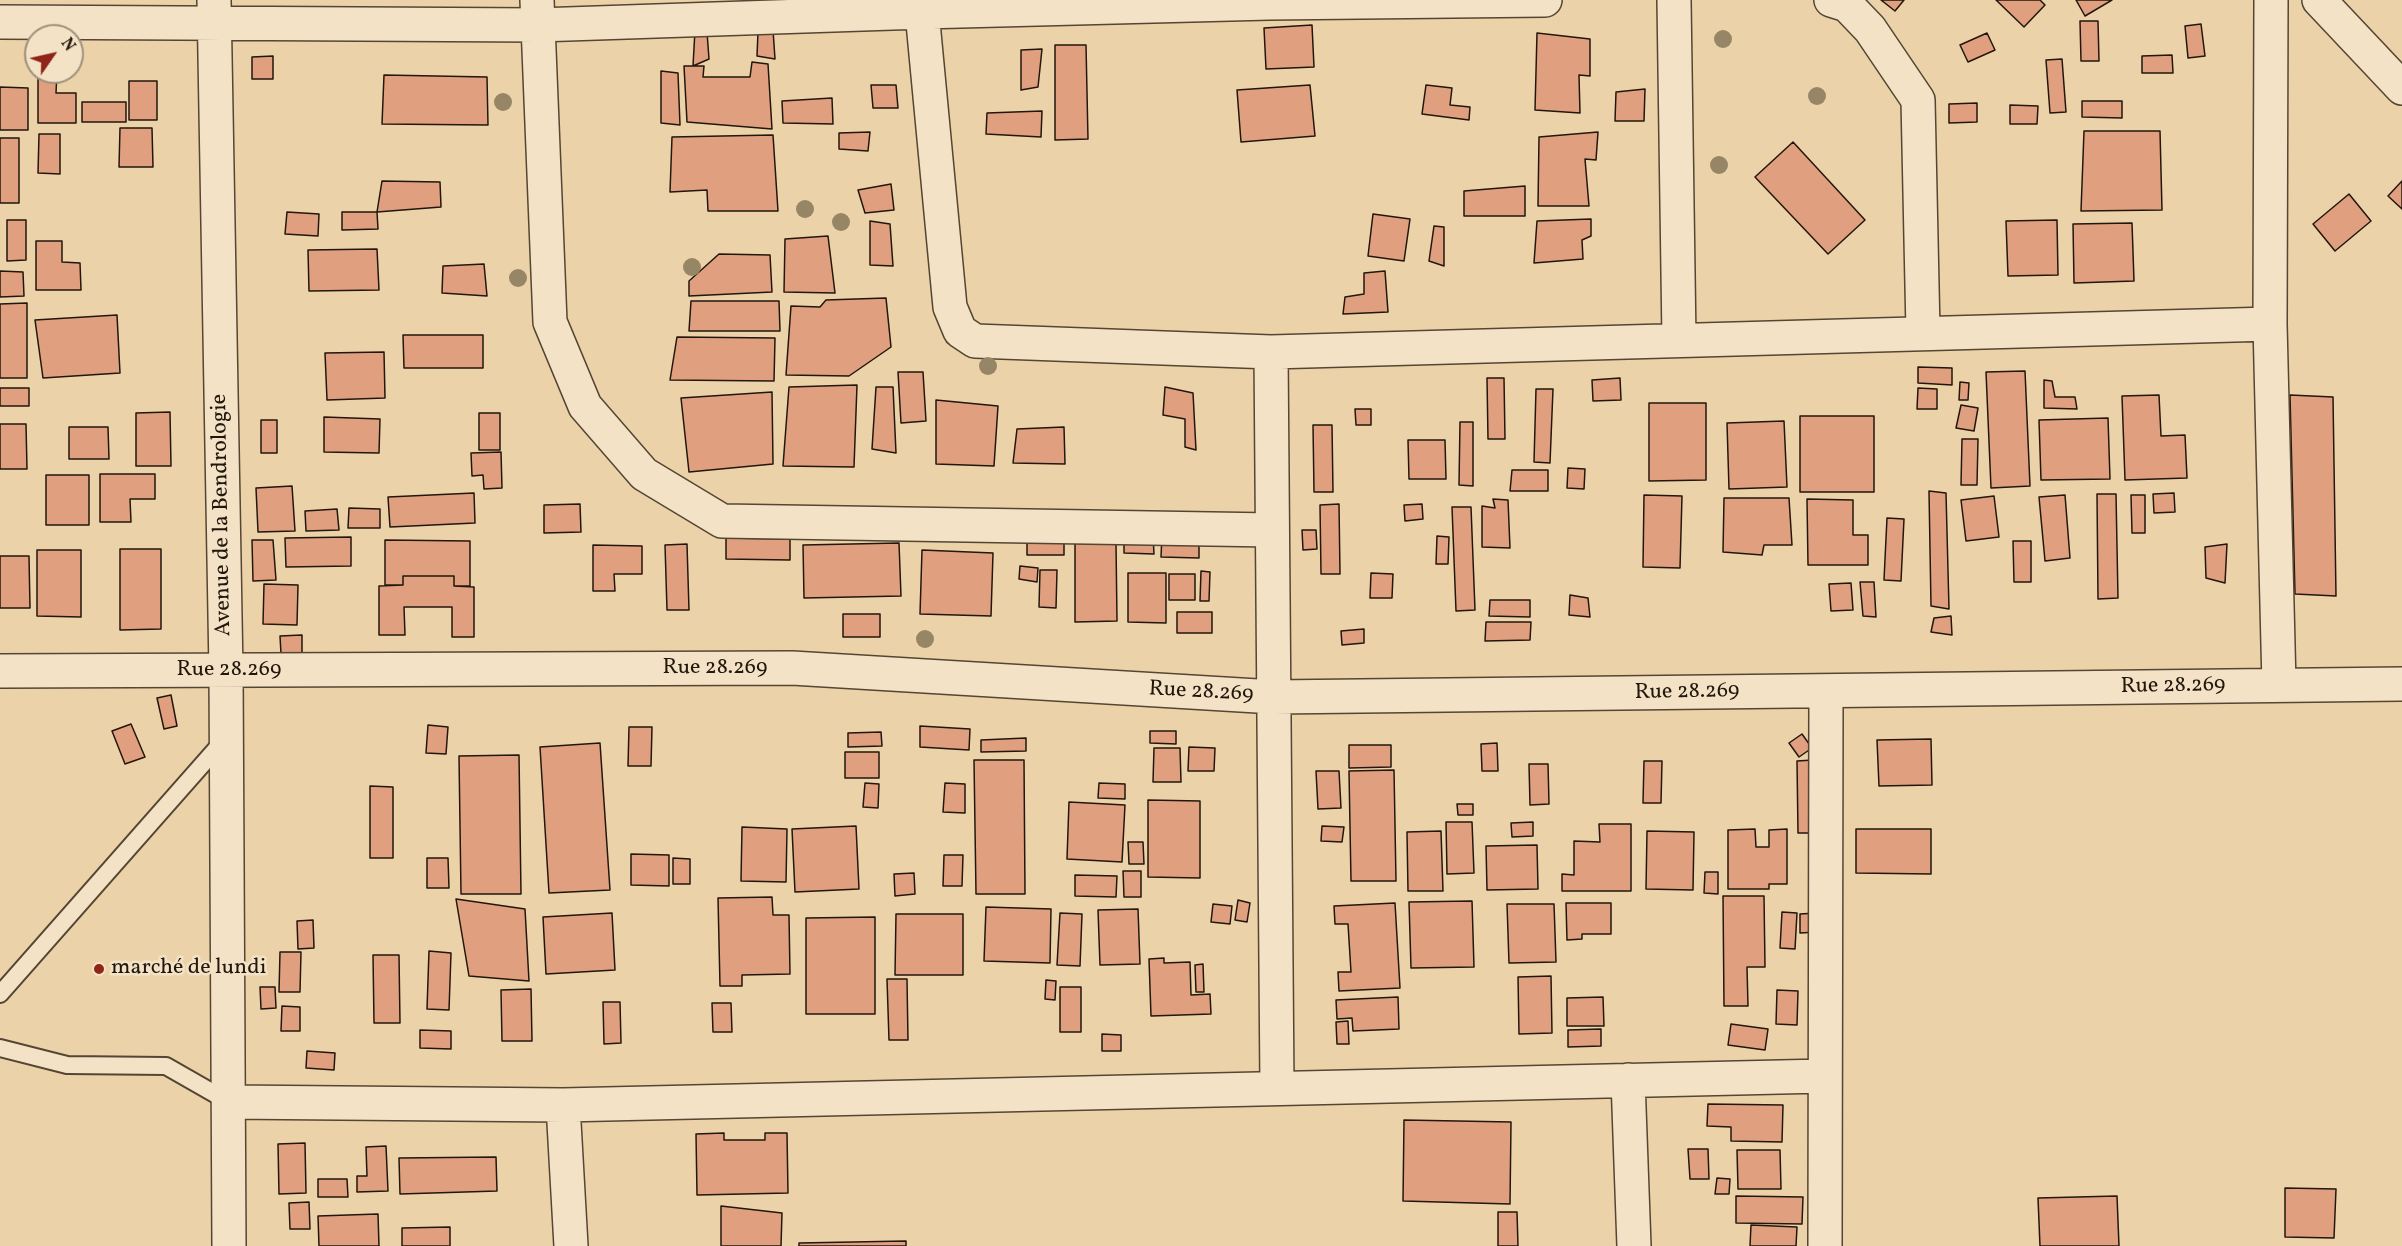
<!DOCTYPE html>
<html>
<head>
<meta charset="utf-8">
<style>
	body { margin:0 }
	#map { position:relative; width:2402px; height:1246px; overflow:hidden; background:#ecd2a8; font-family:Vollkorn,serif }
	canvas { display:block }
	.north { position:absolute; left:24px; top:24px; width:60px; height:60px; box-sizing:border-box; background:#f3e2c6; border:2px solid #9f917c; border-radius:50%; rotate:56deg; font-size:16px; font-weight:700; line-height:24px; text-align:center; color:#22170c }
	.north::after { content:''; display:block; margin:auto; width:21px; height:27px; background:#8f2418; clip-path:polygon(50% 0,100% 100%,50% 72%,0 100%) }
</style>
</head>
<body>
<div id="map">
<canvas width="2402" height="1246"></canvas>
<div class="north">N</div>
</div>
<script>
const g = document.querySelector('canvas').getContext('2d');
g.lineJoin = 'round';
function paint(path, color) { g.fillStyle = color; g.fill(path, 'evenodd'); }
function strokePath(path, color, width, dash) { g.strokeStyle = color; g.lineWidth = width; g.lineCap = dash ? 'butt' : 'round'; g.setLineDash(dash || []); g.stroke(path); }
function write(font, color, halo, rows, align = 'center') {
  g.font = font + ' Vollkorn,serif'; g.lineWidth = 5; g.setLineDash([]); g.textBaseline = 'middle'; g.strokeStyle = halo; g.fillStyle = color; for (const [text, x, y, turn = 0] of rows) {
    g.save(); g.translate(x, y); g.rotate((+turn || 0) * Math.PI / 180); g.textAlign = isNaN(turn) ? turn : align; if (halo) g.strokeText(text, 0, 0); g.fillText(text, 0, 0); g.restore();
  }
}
const building = new Path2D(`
	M1881,0h23l-9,11z
	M1996,0h44l5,5 -21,22z
	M2076,0h36l-27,16z
	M2080,21h18l1,40h-18z
	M2201,24l4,32 -17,2 -3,-32z
	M1312,25l2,42 -48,2 -2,-41z
	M695,30l12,2 2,27 -16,7z
	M773,30l2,29 -18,-3 1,-24z
	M1537,33l53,6v37l-11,-1 1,38 -45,-3z
	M1987,33l8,17 -27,12 -8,-17z
	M1055,45h31l2,94 -33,1z
	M1042,49l-4,38 -17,3v-40z
	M2172,55l1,18h-31v-17z
	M273,56v23h-21v-22z
	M2062,59l4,53 -16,1 -4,-53z
	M752,62l16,2 4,65 -85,-7 -3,-56h20l-1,11h47z
	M661,71l17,2 2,52 -19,-2z
	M38,72h19l-1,21h20v30h-38z
	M384,75l103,2 1,48 -106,-1z
	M129,81h28v39h-28z
	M871,85h25l2,23h-25z
	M1310,85l5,51 -74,6 -4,-52z
	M1426,85l26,3 -2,17 20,2 -1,13 -47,-6z
	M0,87l28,1v42h-28z
	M1645,89l-1,32h-29l1,-29z
	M832,98l1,26 -50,-1 -1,-22z
	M2082,101h40v17l-40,-1z
	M82,102h44v20h-44z
	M1977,103v19l-28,1v-19z
	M2010,105l28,1 -1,18h-27z
	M1042,111l-1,26 -55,-3 1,-21z
	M120,128h32l1,39h-34z
	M2084,131h76l2,79 -81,1z
	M870,132l-2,19 -29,-2v-16z
	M1598,132l-2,28 -11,-1 4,47h-51l1,-69z
	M39,134h21v40l-22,-1z
	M773,135l5,76h-70l-1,-21 -37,2 2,-55z
	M0,138h19v65h-19z
	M1793,142l72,78 -37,34 -73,-77z
	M382,181l58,1 1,25 -64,5z
	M2402,181v28l-14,-13z
	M891,184l3,26 -29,3 -7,-23z
	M1525,186v30h-61v-25z
	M2349,194l22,27 -36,30 -22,-27z
	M287,212l32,2 -1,22 -33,-2z
	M342,212h35l1,17 -36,1z
	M1373,214l37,5 -6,42 -36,-5z
	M1591,219v17l-9,4 1,19 -49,4 3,-42z
	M7,220h19v40l-19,1z
	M2057,220l1,55 -50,1 -2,-55z
	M870,221l20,3 3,42 -23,-1z
	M2132,223l2,58 -60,2 -1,-59z
	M1434,226l10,1v39l-15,-5z
	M828,236l7,57 -51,-1 1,-53z
	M36,241h26v21l18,1 1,27h-45z
	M377,249l2,41 -70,1 -1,-41z
	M719,254l51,1 2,37 -83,4v-15z
	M484,264l3,32 -45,-3 1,-27z
	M0,271l23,1 1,24 -24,1z
	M1385,271l3,41 -45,2 2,-17 19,-3v-21z
	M886,298l5,49 -42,29 -63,-1 5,-69 29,1 6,-7z
	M691,301h88l1,30h-91z
	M27,303v75h-27v-74z
	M117,315l3,58 -77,5 -8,-58z
	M403,335h80v33h-79z
	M677,337l98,1 -1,43 -104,-1z
	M384,352l1,46 -58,2 -2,-47z
	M1918,367l34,1v17l-34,-2z
	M2025,371l5,115 -39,2 -5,-116z
	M898,372h25l3,49 -25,2z
	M1487,378h17l1,61h-17z
	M1620,378l1,22 -28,1 -1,-21z
	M2044,380l8,1 3,16h20l2,12 -33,-1z
	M1960,382l9,1 -1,17h-9z
	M857,385l-3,82 -71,-1 6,-79z
	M876,387h17l3,66 -24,-4z
	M1165,387l28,6 3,57 -11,-3v-28l-22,-4z
	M0,388h29v18h-29z
	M1918,388l19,1v20h-20z
	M1536,389h17l-3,74 -16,-1z
	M772,392l1,72 -84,8 -8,-74z
	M2159,395l2,41 24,-1 2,43 -62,2 -3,-84z
	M2290,395l43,2 3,199 -41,-2z
	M936,400l62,6 -4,60 -58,-2z
	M1649,403h57v77l-57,1z
	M1961,405l17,3 -4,23 -18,-3z
	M1355,409h16v16h-15z
	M170,412l1,54h-35v-53z
	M479,413h21v37h-21z
	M1800,416h74v76h-74z
	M324,417l56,2 -1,34 -55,-1z
	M2108,418l2,61 -69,1 -2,-60z
	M261,420h16v33h-16z
	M1784,421l3,66 -58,2 -2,-66z
	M1460,422h13v64l-14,-1z
	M0,424h26l1,45h-27z
	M1313,425h19l1,67h-19z
	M69,427h39l1,32h-40z
	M1064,427l1,37 -52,-1 4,-34z
	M1962,439h16l-1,46h-16z
	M1408,440h37l1,39h-37z
	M501,452l1,36 -18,1 -1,-14 -11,1 -1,-23z
	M1568,468l17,1 -1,20 -17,-1z
	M1512,470h36v21h-38z
	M100,474h55v25h-25l1,23h-31z
	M46,475h43v50h-43z
	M292,486l3,45 -37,1 -2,-44z
	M1929,491l17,2 3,116 -18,-3z
	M474,493l1,30 -85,4 -2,-30z
	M2174,493l1,19 -21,1 -1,-19z
	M2097,494h19l2,104 -20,1z
	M1644,495l38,1 -2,72 -37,-1z
	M2065,495l5,63 -25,3 -6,-64z
	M2131,495h14v38h-13z
	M1994,496l5,41 -33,4 -5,-41z
	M1724,498h65l3,47h-28l-2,10 -39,-3z
	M1493,499l15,1 2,48 -28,-1v-41l13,2z
	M1807,499l46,1v35h15v30h-60z
	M580,504l1,28 -37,1v-28z
	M1339,504l1,70h-19l-1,-69z
	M1422,504l1,15 -18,2 -1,-16z
	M1452,507h19l4,103 -19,1z
	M349,508l31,1v19h-32z
	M337,509l2,21 -33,1 -1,-20z
	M1887,518l17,1 -3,62 -17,-1z
	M1302,530h14l1,19 -14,1z
	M1162,534l37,1v23l-38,-1z
	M1027,535h37v20h-37z
	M1124,535h29l1,19 -30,-1z
	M1437,536l12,1 -1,27h-12z
	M351,537v29l-65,1 -1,-29z
	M726,538l64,1v21l-64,-1z
	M252,540h21l3,40 -23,1z
	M385,540l85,1v45h-16v-10h-51v9h-18z
	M2013,541h18v41h-17z
	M899,543l2,53 -97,2 -1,-53z
	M1075,543h41l1,78 -42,1z
	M687,544l2,66h-22l-2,-65z
	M2227,544l-2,39 -19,-5 -1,-31z
	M593,545l49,1v28h-28l1,17h-22z
	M120,549h41v80l-41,1z
	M37,550h44v67l-44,-1z
	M922,550l71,3 -2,63 -71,-2z
	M0,556h29l1,52h-30z
	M1020,566l18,2 -1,14 -18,-3z
	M1040,570h17l-1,38 -17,-1z
	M1201,571l9,1 -1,29h-9z
	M1128,573h38v50l-38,-1z
	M1371,573l22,1 -1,24h-22z
	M1169,574h26v26h-26z
	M403,576h51v10l20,1v50h-22v-30h-48l1,28h-26v-49l24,-1z
	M1860,582h14l2,35 -13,-1z
	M1851,583l2,27 -22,1 -2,-27z
	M264,584l34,1 -1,40 -34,-1z
	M1570,595l18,3 2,19 -21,-2z
	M1490,600h40v17l-41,-1z
	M1177,612h35v21h-35z
	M843,614h37v23h-37z
	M1951,616l1,19 -21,-3 3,-14z
	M1486,622h45l-1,18 -45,1z
	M1364,629v14l-22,2 -1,-14z
	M302,635v19h-21l-1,-18z
	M171,695l6,31 -13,3 -7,-31z
	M131,724l14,33 -20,7 -13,-33z
	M428,725l20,2 -2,27 -20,-1z
	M920,726l50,3 -1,21 -49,-3z
	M629,727h23l-1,39h-23z
	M1150,731h26v13l-26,-1z
	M881,732l1,14 -34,1v-14z
	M1802,734l10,14 -13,9 -10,-14z
	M1026,738v13l-45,1v-12z
	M1931,739l1,46 -53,1 -2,-46z
	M600,743l10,147 -61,3 -9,-146z
	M1497,743l1,28h-16l-1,-27z
	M1349,745h42v22l-42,1z
	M1189,747l26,1 -1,23h-26z
	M1154,748h26l1,34h-28z
	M845,752h34v26h-34z
	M519,755l2,139h-60l-2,-138z
	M974,760h50l1,134h-49z
	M1813,760l1,73h-16l-1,-72z
	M1644,761h18l-1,42h-18z
	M1529,764h19l1,40 -19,1z
	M1394,770l2,111h-45l-2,-110z
	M1316,771h23l2,37 -23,1z
	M865,783l14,1 -1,24 -15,-1z
	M945,783l20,1v29l-22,-1z
	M1099,783l26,1v15l-27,-1z
	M370,786l23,1v71h-23z
	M1148,800l52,1v77l-52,-1z
	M1069,802l56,3 -3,57 -55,-3z
	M1457,804h16v11h-15z
	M1446,822h26l2,51 -27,1z
	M1533,822v14l-21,1 -1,-14z
	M1599,824h32v67h-69v-17l12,1v-34l26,1z
	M856,826l3,63 -64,3 -3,-63z
	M1322,826l22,1 -2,15 -21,-1z
	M742,827l45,2 -1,53 -45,-1z
	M1755,829l1,18h13v-17l18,-1v55h-18v5h-41v-59z
	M1856,829h75v45l-75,-1z
	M1441,831l2,60h-35l-1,-59z
	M1647,831l47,1 -1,58 -47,-1z
	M1128,842h15l1,22h-15z
	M1537,845l1,44 -51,1 -1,-44z
	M631,854l38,1v31l-38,-1z
	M944,855h19l-1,31h-19z
	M427,858h21l1,30h-22z
	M673,858l17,1v25h-17z
	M1123,871h18v26h-17z
	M1705,872h13v22l-14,-1z
	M914,873l1,21 -20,2 -1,-22z
	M1075,875l42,1 -1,21 -41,-1z
	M1723,896h41l1,71h-18l1,39h-24z
	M772,897l1,18h16l1,59 -48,1v11h-22l-2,-88z
	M456,899l69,10 4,72 -60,-5z
	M1238,900l12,3 -3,19 -12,-2z
	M1472,901l2,66 -63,1 -2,-66z
	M1395,903l5,85 -61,3 -1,-19h13l-3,-48h-13l-1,-18z
	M1566,903h45v31h-29v5l-15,1z
	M1213,904l19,2 -2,18 -19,-2z
	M1507,904h47l2,58 -47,1z
	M986,907l65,2 -1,54 -66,-2z
	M1138,909l2,55 -40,1 -2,-55z
	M1782,912l15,1 -2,36 -15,-1z
	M612,913l3,57 -69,4 -3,-57z
	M1060,913l22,1 -2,52 -23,-1z
	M1816,913l1,19 -17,1v-19z
	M896,914h67v61h-68z
	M875,917v97h-69v-96z
	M313,920l1,28 -16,1 -1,-28z
	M429,951l22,2 -2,57 -22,-1z
	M280,952h21l-1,40h-21z
	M373,955h26l1,68h-26z
	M1164,958v5l26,-1 1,33 19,-1 1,20 -60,2 -2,-57z
	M1203,964l1,28h-8l-1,-27z
	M1551,976l1,57 -33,1 -1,-57z
	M887,979h20l1,61h-19z
	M1046,980l10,1 -1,19 -10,-1z
	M260,987h15l1,21 -15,1z
	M1060,987h21v45h-21z
	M531,989l1,52h-30l-1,-51z
	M1777,990l21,1 -1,34 -21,-1z
	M1398,997l1,32 -46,2 -1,-13 -15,1 -1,-19z
	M1603,997l1,29h-37v-28z
	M603,1002h17l1,41 -17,1z
	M712,1003h19l1,29h-19z
	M282,1006l18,1v24h-19z
	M1348,1021l1,23h-12l-1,-22z
	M1731,1024l37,5 -3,21 -37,-5z
	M1601,1029v17l-33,1v-17z
	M420,1030l31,1v18l-31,-1z
	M1102,1034l19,1v16h-19z
	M307,1051l28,2 -1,17 -28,-2z
	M1708,1104l75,1 -1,37 -51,-1v-14l-24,-1z
	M1404,1120l107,2 -1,82 -107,-3z
	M724,1133v7h41v-7h22l1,60 -91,2 -1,-61z
	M305,1143l1,50 -27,1 -1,-50z
	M386,1146l2,45 -31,1v-16h10l-1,-29z
	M1688,1149h20l1,30h-19z
	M1737,1150h43l1,39h-43z
	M496,1157l1,34 -97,3 -1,-36z
	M1717,1178l13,1 -1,15h-14z
	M318,1179h29l1,18h-30z
	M2285,1188l51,1 -2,49 -49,-1z
	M1736,1196l67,1 -1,27 -66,-1z
	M2117,1196l2,50h-79l-2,-48z
	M309,1202l1,27h-20l-1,-26z
	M721,1206l61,7 -1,33h-60z
	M1498,1212h19l1,34h-20z
	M378,1214l1,32h-60l-1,-30z
	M1751,1225l46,2 -1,19h-46z
	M450,1227v19h-48v-18z
	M906,1241v5h-107v-3z`);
paint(building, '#e0a080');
strokePath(building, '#22170c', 1.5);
const service = new Path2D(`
	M0,994l224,-254
	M0,1048l67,17 99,1 63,36`);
const minor = new Path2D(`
	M214,0l12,671 3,575
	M537,0l13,322 35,84 59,68 78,47 550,9
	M1674,0l5,340
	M1831,0l16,5 23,24 48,71 5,232
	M2271,0l-1,324 9,361
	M2319,0l83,88
	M922,12l28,295 10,24 15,10 296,11 999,-28
	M0,22l538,3 384,-13 347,-9 276,-3
	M1271,352l6,736
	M0,671l792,-3 482,29 1128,-13
	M1628,1080l6,166
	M229,1102l334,3 1261,-29
	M563,1105l8,141
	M1825,1246l1,-555`);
strokePath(service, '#544633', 20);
strokePath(minor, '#544633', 36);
strokePath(service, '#f3e2c6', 16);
strokePath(minor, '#f3e2c6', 33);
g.fillStyle = '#968666';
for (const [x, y] of [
	[1723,39],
	[1817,96],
	[503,102],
	[1719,165],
	[805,209],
	[841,222],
	[692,267],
	[518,278],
	[988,366],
	[925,639]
]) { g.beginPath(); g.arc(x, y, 9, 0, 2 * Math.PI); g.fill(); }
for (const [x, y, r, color] of [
	[99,969,6,"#8f2418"]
]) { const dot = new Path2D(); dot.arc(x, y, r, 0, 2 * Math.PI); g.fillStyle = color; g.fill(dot); strokePath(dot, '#f3e2c6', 2); }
write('22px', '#22170c', '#f3e2c6', [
	["Avenue de la Bendrologie",223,515,-91],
	["Rue 28.269",715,669],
	["Rue 28.269",229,671],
	["Rue 28.269",2173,687,-1],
	["Rue 28.269",1201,693,3],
	["Rue 28.269",1687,693,-1]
]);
write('22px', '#22170c', '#f3e2c6', [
	["marché de lundi",111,969]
], 'left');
</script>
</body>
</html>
